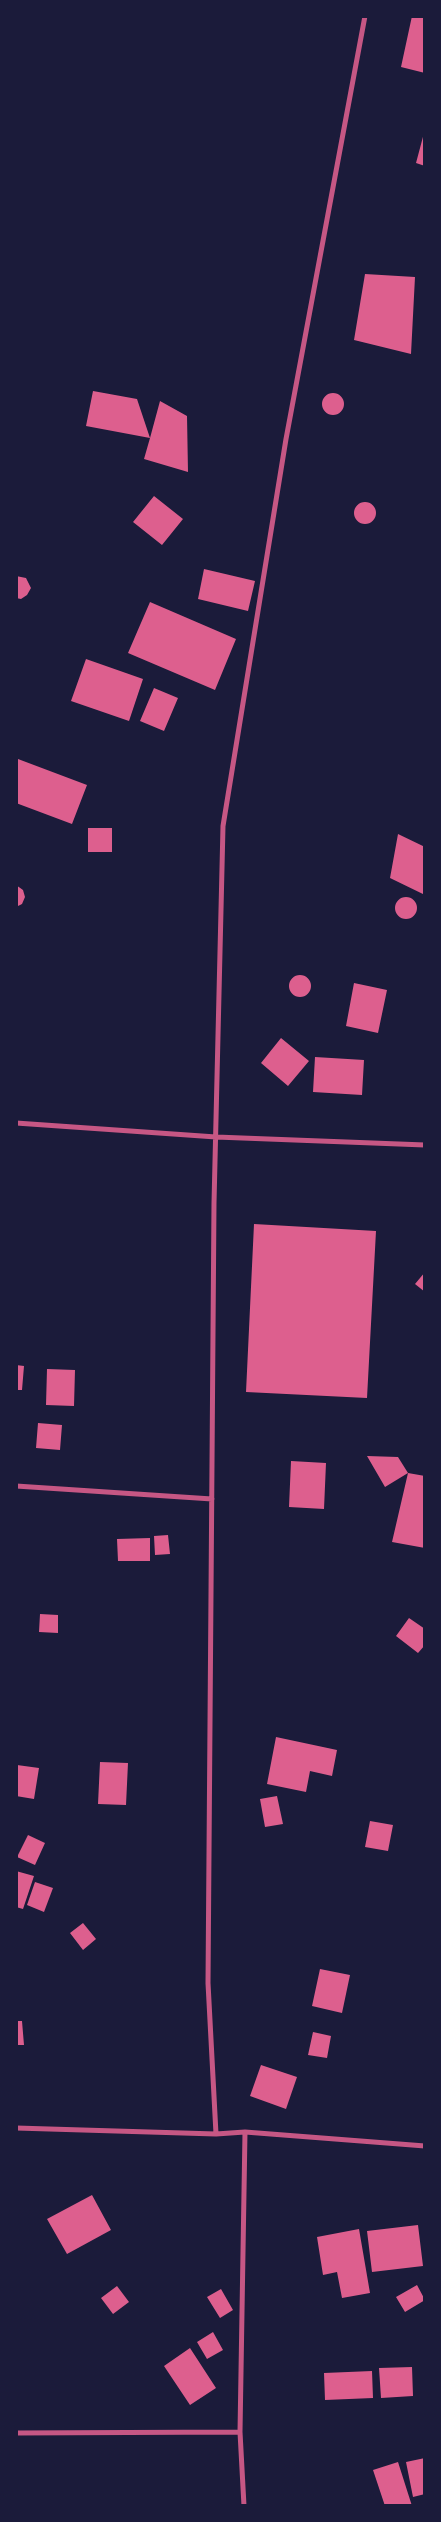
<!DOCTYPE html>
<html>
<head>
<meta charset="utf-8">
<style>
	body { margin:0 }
	#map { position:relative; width:441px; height:2522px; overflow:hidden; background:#1b1b3a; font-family:"Golos Text",sans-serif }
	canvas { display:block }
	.frame { position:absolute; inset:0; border:18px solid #1b1b3a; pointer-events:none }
</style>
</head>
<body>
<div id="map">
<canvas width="441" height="2522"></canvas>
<div class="frame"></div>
</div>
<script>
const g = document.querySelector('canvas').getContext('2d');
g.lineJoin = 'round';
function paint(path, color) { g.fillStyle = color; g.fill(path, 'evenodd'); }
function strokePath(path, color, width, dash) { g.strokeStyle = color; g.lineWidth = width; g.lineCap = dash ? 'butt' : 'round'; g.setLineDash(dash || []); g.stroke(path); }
paint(new Path2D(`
	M412,16l13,1v56l-24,-6z
	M424,133h1v33l-9,-3z
	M365,274l50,3 -4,77 -57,-14z
	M93,391l44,8 13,39 10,-37 27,15 1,56 -44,-13 6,-21 -64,-12z
	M322 404a11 11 0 1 1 22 0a11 11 0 1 1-22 0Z
	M154,496l29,23 -21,26 -29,-23z
	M354 513a11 11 0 1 1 22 0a11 11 0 1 1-22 0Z
	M204,569l51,12 -7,30 -50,-12z
	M16,576l10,2 5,10 -4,7 -6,4 -5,-1z
	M150,602l86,37 -21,51 -87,-37z
	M86,659l57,20 -14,42 -58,-20z
	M154,688l24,10 -14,33 -24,-10z
	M18,759l69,26 -15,39 -56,-21v-39z
	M88,828h24v24h-24z
	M398,834l27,13v48l-35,-17z
	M16,885l7,5 2,7 -3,7 -6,3z
	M395 908a11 11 0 1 1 22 0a11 11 0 1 1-22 0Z
	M289 986a11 11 0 1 1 22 0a11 11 0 1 1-22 0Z
	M354,983l33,7 -9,43 -32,-7z
	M281,1038l28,23 -21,25 -27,-23z
	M315,1057l49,3 -2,35 -49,-3z
	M254,1224l122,7 -9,167 -121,-6z
	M425,1272v20l-10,-8z
	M16,1365l8,1 -2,24h-6z
	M47,1369l28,1 -1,36 -28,-1z
	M38,1423l24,2 -2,25 -24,-2z
	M367,1456l31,1 10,16 -23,14z
	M291,1461l35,2 -2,46 -35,-2z
	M408,1473l17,3v72l-33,-6z
	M168,1535l2,19 -15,1 -1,-19z
	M150,1538v23h-32l-1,-22z
	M40,1614l18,1v18l-19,-1z
	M409,1618l16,11v16l-7,8 -22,-17z
	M276,1737l61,13 -5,26 -22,-5 -4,21 -39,-8z
	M100,1762l28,1 -2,42 -28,-1z
	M17,1765l22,3 -5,31 -18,-3z
	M277,1796l6,28 -18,3 -5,-28z
	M370,1821l23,4 -5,26 -23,-4z
	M28,1835l17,8 -10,22 -18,-8z
	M16,1871l18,5 -11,33 -7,-2z
	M35,1882l18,6 -9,24 -17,-7z
	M83,1923l13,16 -13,11 -13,-17z
	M320,1969l30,6 -8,38 -30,-7z
	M16,2021h6l2,24h-8z
	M313,2032l18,4 -4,22 -19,-3z
	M261,2065l36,12 -11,32 -36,-13z
	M92,2195l19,35 -44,24 -20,-35z
	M418,2225l5,41 -51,6 -5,-41z
	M359,2229l11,64 -28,5 -5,-26 -14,3 -6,-38z
	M417,2285l8,15 -20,12 -9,-15z
	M117,2286l12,16 -16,12 -12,-16z
	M221,2289l12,21 -13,8 -13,-21z
	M213,2332l10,18 -16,9 -10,-17z
	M190,2348l26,40 -26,17 -26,-39z
	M412,2367l1,29 -32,2 -2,-30z
	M372,2371l1,27 -48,2 -1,-27z
	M425,2458v36l-12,3 -7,-35z
	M398,2462l14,44h-27l-12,-36z`), '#dd5f8e');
strokePath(new Path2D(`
	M16,1123l200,14 209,8
	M16,1486l196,13
	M16,2128l200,6
	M245,2132l180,14
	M16,2433l224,-1
	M244,2506l-4,-74 5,-300 -29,2 -8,-151 6,-780 9,-377 63,-387 79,-423`), '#c65784', 5);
</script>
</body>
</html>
